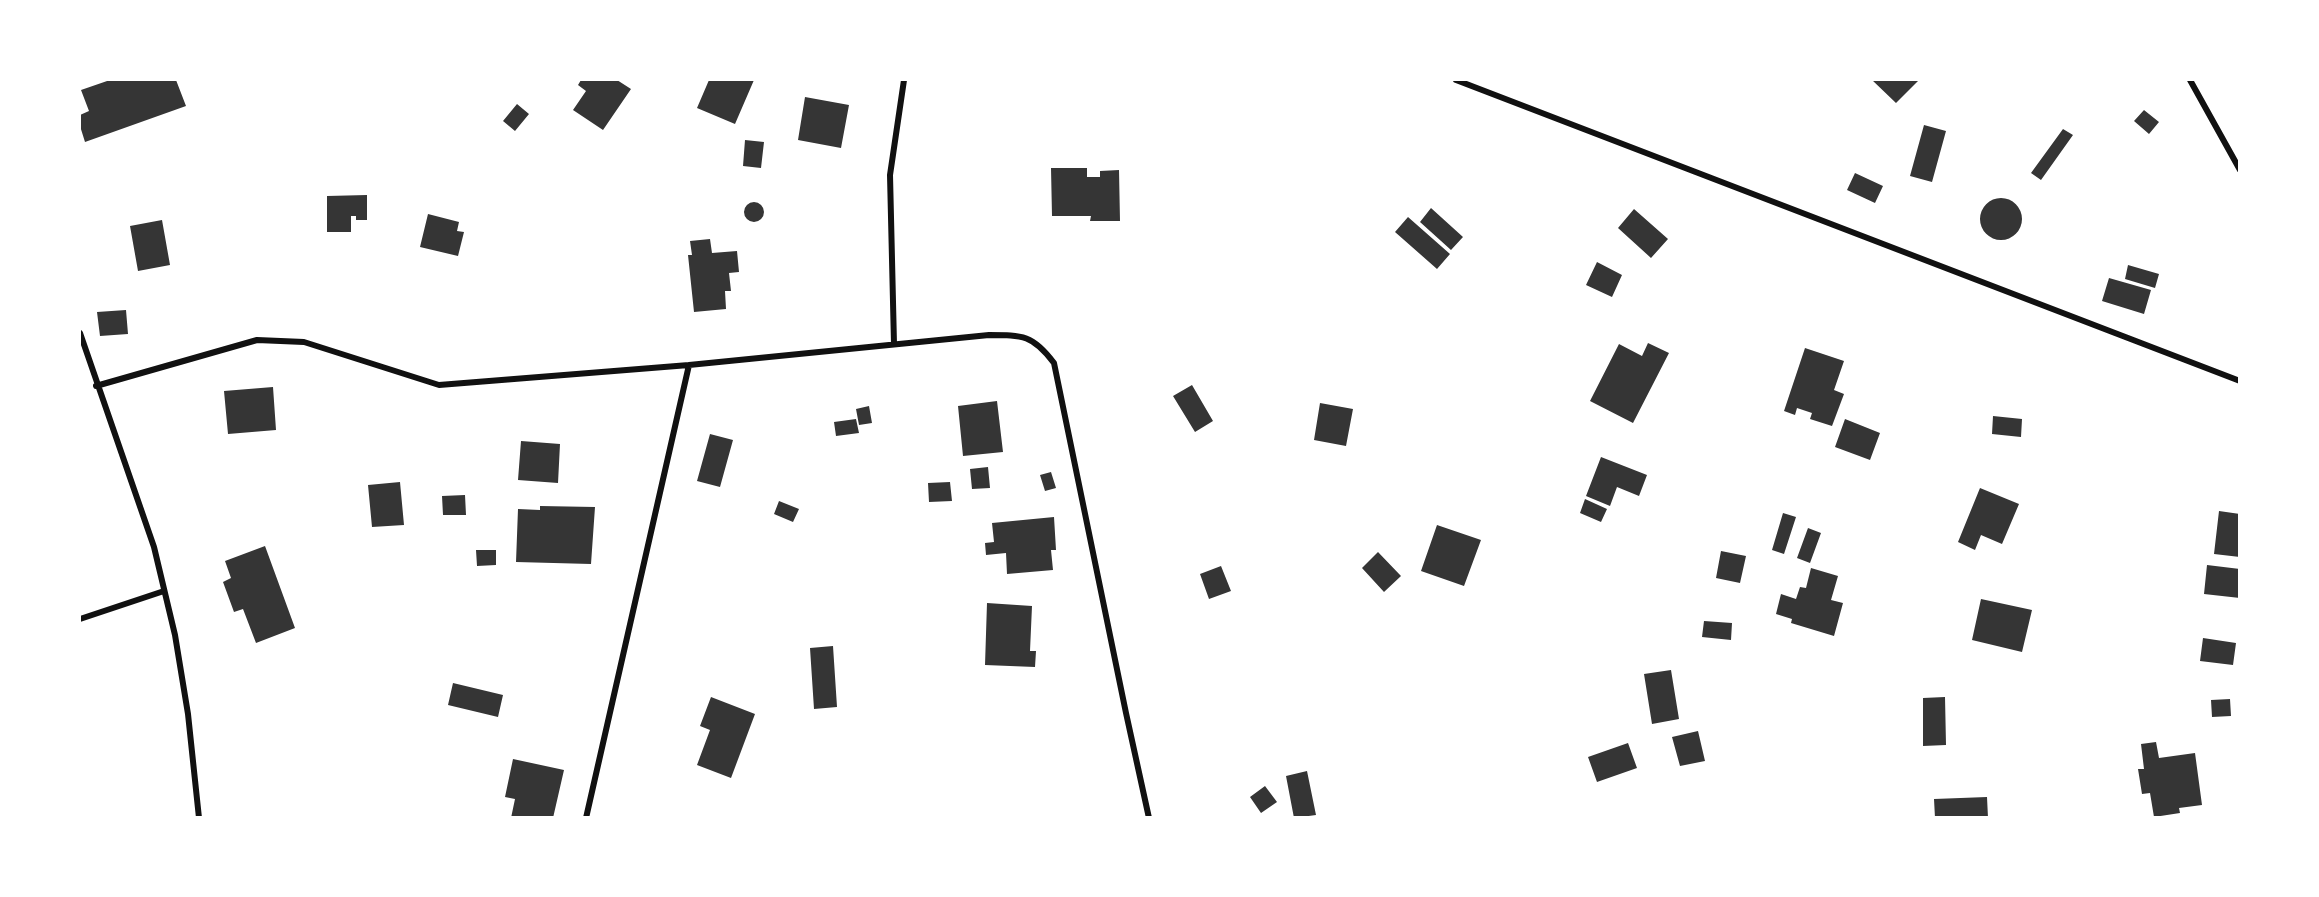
<!DOCTYPE html>
<html>
<head>
<meta charset="utf-8">
<style>
	body { margin:0 }
	#map { position:relative; width:2319px; height:897px; overflow:hidden; background:#fff; font-family:"Roboto Serif",serif }
	canvas { display:block }
	.frame { position:absolute; inset:0; border:81px solid #fff; pointer-events:none }
</style>
</head>
<body>
<div id="map">
<canvas width="2319" height="897"></canvas>
<div class="frame"></div>
</div>
<script>
const g = document.querySelector('canvas').getContext('2d');
g.lineJoin = 'round';
function paint(path, color) { g.fillStyle = color; g.fill(path, 'evenodd'); }
function strokePath(path, color, width, dash) { g.strokeStyle = color; g.lineWidth = width; g.lineCap = dash ? 'butt' : 'round'; g.setLineDash(dash || []); g.stroke(path); }
paint(new Path2D(`
	M110,80h66l10,26 -101,36 -5,-16v-11l9,-4 -8,-21z
	M581,80h36l14,9 -28,41 -30,-20 13,-19 -8,-6z
	M709,80h45l-19,44 -38,-16z
	M1872,80h47l-23,23z
	M805,97l44,8 -8,43 -43,-8z
	M517,104l12,10 -14,17 -12,-10z
	M2144,110l15,12 -10,12 -15,-13z
	M1924,125l22,6 -14,51 -22,-6z
	M2063,129l10,6 -32,45 -10,-7z
	M745,140l19,2 -3,26 -18,-2z
	M1051,168h36v9h13v-6l19,-1 1,51h-30l1,-5h-39z
	M1855,173l28,13 -8,17 -28,-13z
	M367,195v25h-11v-4h-5v16h-24v-36z
	M1980 219a21 21 0 1 1 42 0a21 21 0 1 1-42 0Z
	M744 212a10 10 0 1 1 20 0a10 10 0 1 1-20 0Z
	M1431,208l32,29 -12,13 -31,-28z
	M1634,209l34,30 -17,19 -33,-30z
	M428,214l31,8 -2,9 7,1 -6,24 -38,-9z
	M1408,217l42,37 -13,15 -42,-37z
	M162,220l8,45 -32,6 -8,-45z
	M710,239l2,14 25,-2 2,21 -10,1 2,18h-6l1,18 -32,3 -6,-57h4l-2,-14z
	M1597,262l25,13 -10,22 -26,-12z
	M2128,265l31,9 -4,14 -30,-9z
	M2109,278l42,12 -7,24 -42,-13z
	M126,310l2,24 -28,2 -3,-24z
	M1648,343l21,10 -36,70 -43,-22 29,-57 23,12z
	M1805,348l39,13 -10,29 10,4 -12,32 -22,-7 2,-6 -15,-5 -2,7 -11,-4z
	M1192,385l21,36 -18,11 -22,-36z
	M273,387l3,43 -48,4 -4,-43z
	M997,401l6,51 -40,4 -5,-50z
	M1320,403l33,6 -7,37 -32,-6z
	M869,406l3,17 -13,2 -3,-16z
	M1993,416l29,3 -1,18 -29,-3z
	M856,419l3,14 -23,3 -2,-14z
	M1845,419l35,14 -10,27 -35,-13z
	M710,434l23,6 -13,47 -23,-6z
	M521,441l39,3 -2,39 -40,-3z
	M1601,457l46,18 -8,21 -22,-9 -7,19 -24,-10z
	M988,467l2,21 -18,1 -2,-20z
	M1051,472l5,16 -11,3 -5,-16z
	M400,482l4,43 -32,2 -4,-42z
	M950,482l2,19 -23,1 -1,-19z
	M1980,488l39,16 -17,40 -21,-9 -6,15 -17,-8z
	M465,495l1,20h-23l-1,-19z
	M1585,499l22,10 -6,13 -21,-9z
	M779,501l20,8 -6,13 -19,-8z
	M540,506l55,1 -4,57 -75,-2 2,-53 22,1z
	M2219,511l21,3v43l-26,-3z
	M1783,513l13,4 -12,37 -12,-4z
	M1054,517l2,33h-5l2,20 -46,4 -1,-21 -20,2 -1,-12 9,-1 -2,-19z
	M1437,525l44,15 -17,46 -43,-15z
	M1808,528l13,5 -11,30 -13,-5z
	M265,546l30,82 -39,15 -13,-34 -9,3 -11,-30 8,-4 -6,-17z
	M476,550h20v15l-19,1z
	M1721,551l25,5 -6,27 -24,-5z
	M1378,552l23,24 -17,16 -22,-24z
	M2207,565l33,4v29l-36,-4z
	M1221,566l10,25 -22,8 -9,-25z
	M1811,568l27,8 -7,24 12,3 -9,33 -43,-13 1,-4 -16,-5 5,-20 15,5 4,-12 6,1z
	M1981,599l51,11 -10,42 -50,-12z
	M987,603l45,3 -2,45h6l-1,16 -50,-2z
	M1704,621l28,2 -1,17 -29,-3z
	M2203,638l33,5 -3,22 -33,-4z
	M833,646l4,61 -23,2 -4,-61z
	M1671,670l8,49 -27,5 -8,-50z
	M453,683l50,12 -5,22 -50,-12z
	M711,697l44,17 -24,64 -34,-13 13,-35 -10,-4z
	M1945,697l1,48 -23,1v-48z
	M2230,699l1,17 -19,1 -1,-17z
	M1698,731l7,30 -25,5 -8,-29z
	M2156,742l3,16 36,-5 7,52 -23,3 1,5 -26,4 -4,-24 -8,1 -4,-25h6l-3,-25z
	M1628,743l9,25 -40,14 -9,-25z
	M513,759l51,11 -11,48h-42l4,-19 -10,-2z
	M1307,771l9,44 -22,3 -8,-42z
	M1265,786l12,16 -16,11 -11,-16z
	M1987,797l1,21h-53l-1,-19z`), '#353535');
strokePath(new Path2D(`
	M1456,80l784,301
	M2190,80l50,90
	M80,333l74,214 21,88 13,79 11,104
	M894,344l-4,-169 14,-95
	M96,386l161,-46 47,2 135,43 250,-20 300,-30c34,0 44,0 65,28l72,350 23,105
	M80,619l84,-28
	M586,818l103,-453`), '#111', 6);
</script>
</body>
</html>
